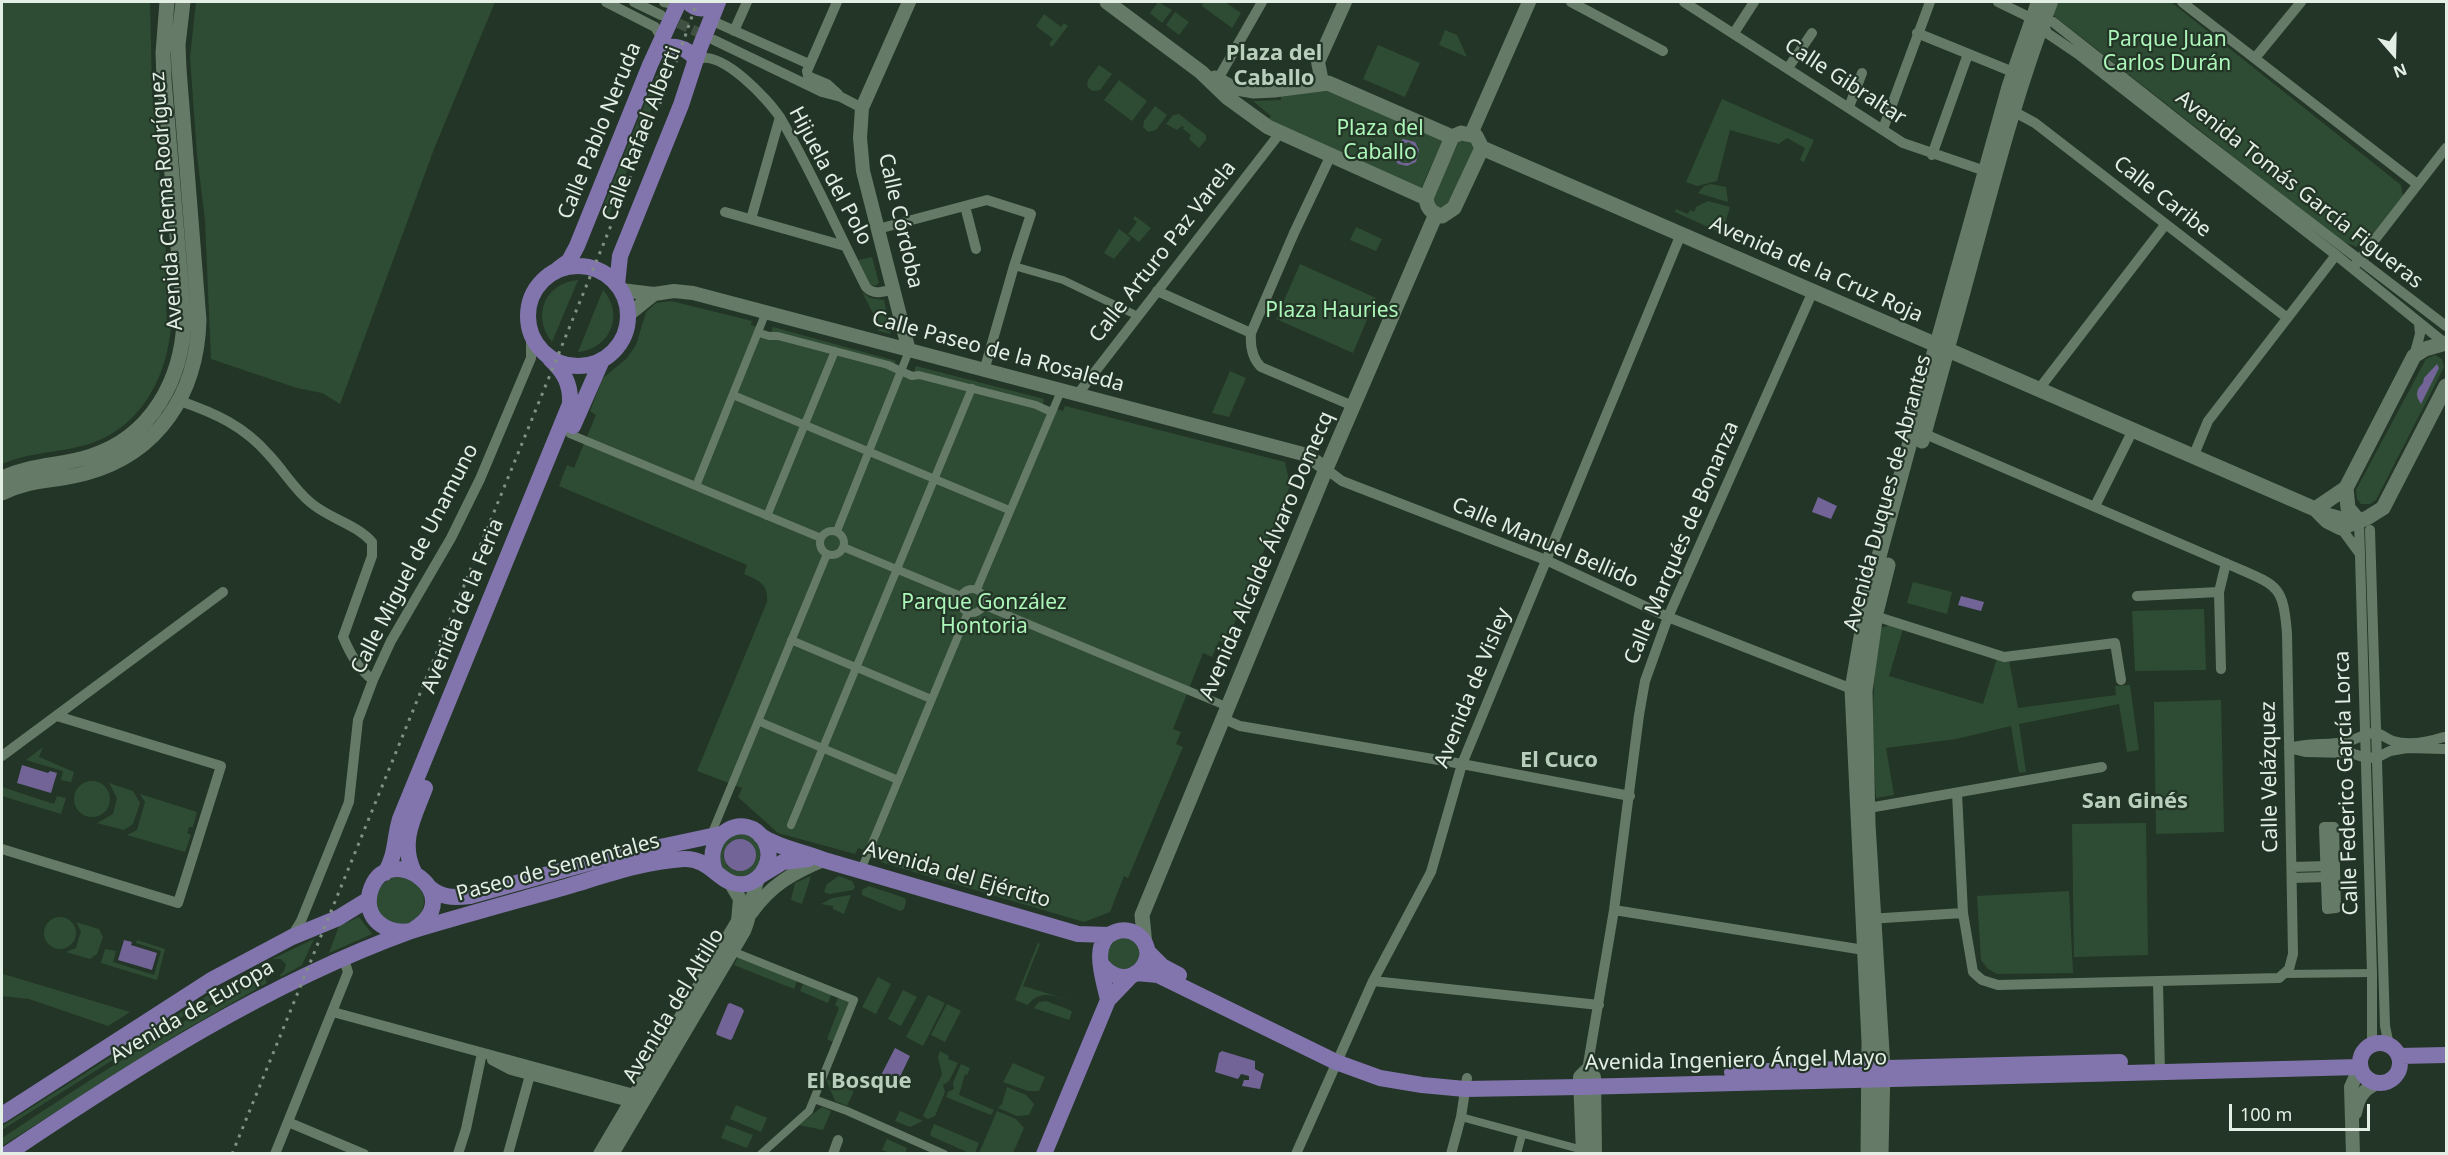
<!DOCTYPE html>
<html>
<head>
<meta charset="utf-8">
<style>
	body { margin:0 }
	#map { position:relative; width:2448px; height:1155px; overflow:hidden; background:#233526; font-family:"Noto Sans",sans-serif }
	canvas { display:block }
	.frame { position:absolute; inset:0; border:3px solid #e3eee4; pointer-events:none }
	.north { position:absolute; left:2364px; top:24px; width:60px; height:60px; -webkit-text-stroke:4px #233526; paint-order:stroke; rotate:160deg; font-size:16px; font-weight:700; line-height:24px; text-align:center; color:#e3eee4 }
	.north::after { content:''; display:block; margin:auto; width:21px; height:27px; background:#e3eee4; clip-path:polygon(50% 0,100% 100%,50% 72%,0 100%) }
	.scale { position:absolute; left:2229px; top:1104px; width:141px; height:27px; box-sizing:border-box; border:3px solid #e3eee4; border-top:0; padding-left:8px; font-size:18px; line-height:21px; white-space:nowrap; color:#e3eee4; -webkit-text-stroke:4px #233526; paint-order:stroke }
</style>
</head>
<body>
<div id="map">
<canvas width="2448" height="1155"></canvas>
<div class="frame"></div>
<div class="north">N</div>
<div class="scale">100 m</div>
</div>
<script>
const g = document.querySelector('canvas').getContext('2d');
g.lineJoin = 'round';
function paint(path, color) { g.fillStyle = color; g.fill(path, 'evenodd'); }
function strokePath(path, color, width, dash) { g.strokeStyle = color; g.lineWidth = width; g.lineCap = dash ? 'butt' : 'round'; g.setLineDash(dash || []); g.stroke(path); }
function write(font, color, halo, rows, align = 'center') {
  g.font = font + ' "Noto Sans",sans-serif'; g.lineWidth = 4.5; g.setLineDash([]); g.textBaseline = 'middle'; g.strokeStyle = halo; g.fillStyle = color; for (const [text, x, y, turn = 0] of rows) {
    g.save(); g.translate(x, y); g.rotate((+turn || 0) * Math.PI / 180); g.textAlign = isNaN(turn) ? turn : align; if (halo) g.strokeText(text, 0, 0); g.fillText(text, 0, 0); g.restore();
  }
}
paint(new Path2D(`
	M2,2h148l2,86 18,212 -4,5 1,20 4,3c-6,58 -37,109 -98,120 -24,5 -48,6 -71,16z
	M196,2h299l-61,147 -94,255 -18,-11 -25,-5 -86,-29 -6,-139 -8,-65 -7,-98z
	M1158,2l14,8 -10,13 -12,-10z
	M1203,2h22l16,11 -9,15 -30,-22z
	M2058,2h113l230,183 2,11 -34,45 -12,6 -16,-6 -288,-226z
	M1175,12l14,10 -10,13 -13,-10z
	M1044,14l17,13 3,-4 4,3 -16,21 -3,-3 4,-5 -17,-13z
	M1445,30l12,5 10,22 -28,-12z
	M1378,45l42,18 -15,34 -42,-18z
	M1099,65l13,9 -12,16 -8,1 -5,-5 1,-6z
	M667,69l-60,152 -4,-14 53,-131z
	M1119,80l28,21 -15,20 -28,-21z
	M1322,88l120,53 -21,48 -154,-68 4,-5 -18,-15 28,-1v-6z
	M1722,99l92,41 -10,22 -4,-2 5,-12 -18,-10 -8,6 -49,-14 -13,51 -20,5 -11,-4z
	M1155,106l12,9 -11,15 -8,2 -5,-5 1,-6z
	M1179,114l27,21v5l-7,8 -10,-9 2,-4 -8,-6 1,-2 -2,-1 -5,4 -11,-6 7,-9z
	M1462,140l10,2 2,6 -24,56 -7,5 -9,-4 -1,-8 25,-54z
	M1711,184l15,3 2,15 -30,-9 6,-7z
	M1708,201l22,6 -7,23 -4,2 -44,-20 1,-3 12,5 2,-4 4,2 2,-5z
	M1135,216l16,12 -12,14 -11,-8 9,-12 -4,-3z
	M1356,227l26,12 -6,12 -26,-11z
	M1119,229l12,9 -17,21 -10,-6z
	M872,257l7,26 -4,3 -5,-2 -12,-24z
	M1300,264l76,34 -23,55 -77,-34z
	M578,280l-26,62c-21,-26 -7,-59 26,-62z
	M603,290c22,25 7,59 -25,62z
	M862,292l8,6 14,2 7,34 -13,-3 2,-4z
	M671,301l81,20 -1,4 20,7 2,-5 123,34 -2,4 20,7 2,-6 128,33 -1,5 20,7 2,-5 220,56 5,24 -64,158 -7,-3 -7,16 -9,-4 -30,76 8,3 -5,12 7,3 -55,131 -4,-2 -14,36 -26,10 -204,-60 2,-6 -24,-8 -3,6 -77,-21 -40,-36 4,-9 -45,-17 70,-169c2,-18 -9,-22 -23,-28l3,-9 -188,-79 8,-21 7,3 22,-53 -6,-4 13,-33 24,-20 9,-13 10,-33 10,-9z
	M2435,355l7,4 2,8 -68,133 -6,4h-9l-4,-5 -1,-9 70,-131z
	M1230,371l16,7 -17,39 -17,-4z
	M1913,582l39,10 -5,22 -40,-11z
	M2204,609l2,61 -71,1 -3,-60z
	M1890,625l13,4 -14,47 94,28 14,-46 12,2 9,48 98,-13 -1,-9 15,-1 9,65 -12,2 -8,-48 -100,20 7,48 -7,1 -8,-47 -55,13 -70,9 8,47 -18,3c-3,-57 -6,-113 5,-170z
	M2221,700l3,132 -68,2 -2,-132z
	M43,747l-4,10 35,15 -3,10 -10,-2 2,-9 -37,-11z
	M74 799a18 18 0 1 1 36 0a18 18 0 1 1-36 0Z
	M109,783l24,8 7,12 -7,21 -9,6 -27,-7 16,-9 4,-16z
	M2,787l52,17 3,-8 9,2 -5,16 -59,-18z
	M140,794l57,18 -4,15h-4l-2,6 4,2 -6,17 -58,-17 10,-5 8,-28z
	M2146,823l2,132 -74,2 -2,-133z
	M739,832l13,4 9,11 -2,20c-17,13 -24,13 -40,-1l1,-23zM740,839l-4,32 -9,-5 -4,-10 6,-14z
	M811,876l-9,28 -11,-4 4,-17z
	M839,876l13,5 3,6 -2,3 -24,4 -5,-2 3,-8z
	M376 901a24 24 0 1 1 48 0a24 24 0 1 1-48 0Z
	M869,886l36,12 1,4 -2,7 -4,2 -38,-16v-5z
	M2069,891l4,82 -76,1 -9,-5 -7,-9 -4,-64z
	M851,895l-7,19 -11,-5v-3l-12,-2 11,-6z
	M44 933a16 16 0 1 1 32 0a16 16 0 1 1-32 0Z
	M359,917l13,17 -43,19 10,-27z
	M76,922l23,7 4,8 -6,17 -7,5 -24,-7 10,-4 5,-17z
	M1122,935l16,8 2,17 -13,11 -17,-4c-6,-21 -6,-21 12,-32z
	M314,939l-12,26 -21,12 -1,-2 4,-4 2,-7 -5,-5h-9z
	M137,940l28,9 -8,31 -56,-17 4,-14 11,2 -3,11 41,13 7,-24 -25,-8z
	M1038,943l2,1 -17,42 53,16c-17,-4 -36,-15 -48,3l-13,-5z
	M738,957l59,24 -3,8 -60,-24z
	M260,966l1,4 -96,57 -163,103v-4l203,-129z
	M2,974l8,2 120,36 -22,14 -79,-27 -27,-3z
	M264,975l3,8 -84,48 -181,115v-8c86,-57 172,-113 262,-163z
	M878,977l13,7 -15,30 -14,-7z
	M803,984l28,11 -3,8 -28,-12z
	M903,990l14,7 -16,29 -13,-7z
	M928,995l17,8 -22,43 -17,-9z
	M838,998l11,4 -16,40 -6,-3 12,-31 -4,-3z
	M1046,1001l24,9 2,2 -3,8 -35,-12 5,-6z
	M947,1004l14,7 -16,31 -14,-7z
	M940,1051l9,5 -1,3 10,4 -9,18 -6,4 2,7 -10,24 -7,3 -5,-3 19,-42 -4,-17z
	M1013,1063l32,14 -6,14h-11l-25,-9z
	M961,1064l9,4 -3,7 -2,-1 -6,21 35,15 -3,5 -45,-18 2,-5 6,-3 -1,-6z
	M826,1079l28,12 -7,15 -12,-5z
	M1007,1087l19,8 8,9 -5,11 -12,1 -19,-8 4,-4z
	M736,1105l31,13 -6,14 -31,-13z
	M822,1107l9,4 -8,19 -24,-5z
	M900,1111l23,10 -13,6 -15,-6z
	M997,1111l19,8 8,9 -11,25h-34z
	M934,1124l45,19 -4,10h-6l-38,-17 -1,-2z
	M726,1125l27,10 -6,13 -26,-10z
	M887,1139l20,9 -2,5h-15l-8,-3z`), '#2e4c33');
paint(new Path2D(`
	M1403,139l12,3 4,8 -3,12 -9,4 -9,-2 -5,-7v-10zM1409,142l5,4 2,10 -6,7h-8l-5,-5 -2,-7 4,-6z
	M2437,364l2,4 -18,36c-6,-9 -5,-14 2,-21l1,-5z
	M1818,497l19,9 -6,13 -19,-7z
	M1961,596l23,6 -3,9 -23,-6z
	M22,765l26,8 2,-2 7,2 -6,20 -34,-10z
	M724 855a16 16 0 1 1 32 0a16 16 0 1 1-32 0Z
	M124,940l8,2 -1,3 26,8 -5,17 -34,-10z
	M730,1003l12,5 2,3 -12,28 -2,1 -13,-5 -1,-2 12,-29z
	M895,1048l15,8 -15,31 -16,-8z
	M1222,1051l33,10v8l9,5 -4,15 -18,-3 2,-6h5v-4l-8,-2 -3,5 -23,-7 4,-19z`), '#736498');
strokePath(new Path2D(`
	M665,17l43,20`), '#405142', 10, [10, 5]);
strokePath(new Path2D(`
	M1014,266l49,14 75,36
	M759,333l10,3h9l110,29 24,11 7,-1 117,30 15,7
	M733,395l276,115
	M570,434l251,104
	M696,486l70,-174
	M767,516l68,-165
	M837,531l72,-180
	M820 543a12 12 0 1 1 24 0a12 12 0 1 1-24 0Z
	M843,547l118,49
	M977,589l84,-198
	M960 601a12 12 0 1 1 24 0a12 12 0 1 1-24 0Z
	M983,605l245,102
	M791,640l140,59
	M758,721l140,59
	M791,825l181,-437
	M711,835l116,-281
	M861,870l107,-258
	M732,951l122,49 -45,111 -48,43
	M2284,974l88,-1
	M814,1099l33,12 97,43
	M1461,1117l122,33
	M1517,1154l5,-19`), '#667a68', 8);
strokePath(new Path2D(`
	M606,2l49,25 7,11
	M634,2l27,13
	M664,2l9,2 6,-2
	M837,2l-30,69 1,5 19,8 11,10
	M1571,2l92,49
	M1684,2l219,141 88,30
	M1998,2l33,16 22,4 142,112 251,192
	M2182,2l235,182
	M712,15l5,8 92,41
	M2043,22l4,11 31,21 258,201 110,89
	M734,31l13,-29
	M1734,33l20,-31
	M1917,33l96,39
	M714,40l108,52 19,5 21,11
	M2255,58l46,-56
	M696,60c24,-13 73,40 85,59 31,53 57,113 85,168 8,9 18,4 28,2
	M1788,68l24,-35
	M1218,79l44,-77
	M1849,107l13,-34
	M2009,109l26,14 251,194
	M1883,129l47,-127
	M1331,155l-37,78 -43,100c-1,13 1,25 10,34l92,39
	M1932,155l36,-101
	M965,206l11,43
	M725,212l120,34
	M751,219l29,-102
	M878,229l109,-29 44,14 -17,52 -30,105
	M2356,264l90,-116
	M1157,291l94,42
	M2414,356l6,-22 -1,-11
	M2039,389l126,-164
	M1077,395l203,-262
	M180,401c35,12 64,25 89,54 15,16 25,34 42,48 19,16 45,21 61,39v14l-29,81c7,16 15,32 30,43
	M1918,431l319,137c42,18 46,19 50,65l6,321 -4,15 -10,9 -281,7 -16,-5 -9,-8 -10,-59 -6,-120
	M2193,457l15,-36 128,-166
	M1326,469l16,12 204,79 122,57 184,72
	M2095,506l38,-76
	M2315,509l43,12
	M2359,521l13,452v71
	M2341,528l19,26
	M2370,530l15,496 4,19
	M2137,596l82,-4
	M1875,616l129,41 111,-14 6,37
	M2221,669l-2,-77 7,-29
	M1224,719l16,7 222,38 168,32
	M2289,748c20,-6 40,-2 60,-7 10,-2 16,-9 27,-8 6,1 11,6 17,8 16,5 35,1 51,-4
	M2289,748l16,4 46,1 15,5 12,-1 12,-6 17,-3 37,1
	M2,756l221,-164
	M1863,809l239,-42
	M2324,827h10l2,81 -9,1z
	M2,849l176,54 43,-137 -164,-50
	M2292,867l34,-1
	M2292,878l34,-1
	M1614,910l250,40
	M1868,919l95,-6
	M292,936l9,-15 48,-119 9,-82 15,-40 18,-39 60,-103 29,-59 51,-121v-23
	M1373,981l226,24
	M2158,982l2,91
	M333,1012l301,82
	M492,1060l19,10 118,32
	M1587,1070l27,-160 25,-195 6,-34 23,-64 145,-326
	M288,1122l76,32
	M275,1154l73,-182 -5,-15
	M458,1154l8,-25 16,-76
	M508,1154l22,-79
	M833,1154l5,-14
	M1296,1154l77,-173 58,-109 31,-108 219,-530
	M1451,1154l10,-37 6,-39`), '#667a68', 10);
strokePath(new Path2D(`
	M909,2l-47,106 -2,30 3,33 46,180
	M1322,82l-4,-20 27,-60
	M1471,134l58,-132
	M621,290l33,4 20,-3 19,2 614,162 19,14
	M628,315l26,-21
	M1936,346l73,-261 29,-83
	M1947,351c34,-117 60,-236 104,-349
	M751,913c19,-27 41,-40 70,-52
	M2355,1113c3,-15 7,-23 22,-30
	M600,1154l138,-233 2,-22 -10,-17
	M612,1154l132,-223c8,-18 7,-37 15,-55
	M1583,1154l-3,-77 7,-7 7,7 1,77
	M2353,1154l-2,-67 9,-20`), '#667a68', 14);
strokePath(new Path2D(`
	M1107,2l94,70 27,26 40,29 158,71
	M1215,78l16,9 23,4 20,-1 54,-7 124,54
	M1461,133l15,3 6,12 -28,60 -12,8c-11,-3 -15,-8 -16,-18l26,-61z
	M1482,148l833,361 12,12 14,7 26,-10 16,-10 63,-122
	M1922,441l25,-90
	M2,478c30,-14 59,-12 89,-22 60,-19 91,-76 93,-136l-20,-241 -1,-26 4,-51
	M2346,488l2,20 11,13
	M2,493c31,-15 52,-11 84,-20 73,-20 111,-80 113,-153l-20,-251 -1,-24 5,-43
	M2315,509l31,-21 68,-132 11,-7 21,-6
	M1145,945l-3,-30 184,-446 110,-255
	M1868,1154l1,-112 -17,-353 16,-92 68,-251
	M1881,1154l2,-86 -15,-244 -3,-133 11,-78 12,-48`), '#667a68', 15);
strokePath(new Path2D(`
	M688,2c9,10 20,7 29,0
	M657,50c15,-6 30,-4 39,10
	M528 316a50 50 0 1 1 100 0a50 50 0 1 1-100 0Z
	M558,269l11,-8 8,-15 73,-181 29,-63
	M617,285l3,-29 61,-151 19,-58 18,-45
	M573,426l29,-66
	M761,836c20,13 41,15 63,24l254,74 31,1
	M414,872c-15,-30 0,-55 11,-84
	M385,873c11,-17 9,-34 15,-54l170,-415c1,-20 -6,-32 -20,-45
	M760,876l23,-14 25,-3
	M429,887c13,11 24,11 41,9l129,-36 122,-26
	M1147,951l15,15 17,9
	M1102,965c26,32 63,-8 36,-30 -7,-5 -15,-6 -23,-3 -26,9 -11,48 -7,68
	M1136,973l22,2 178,87 44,16 42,7 43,4 115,-2 780,-20
	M2360 1063a20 20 0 1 1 40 0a20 20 0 1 1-40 0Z
	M2400,1056l46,-1
	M1732,1072l388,-10
	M2,1115l211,-136 79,-42 46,-19 31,-19
	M7,1154c128,-86 258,-170 404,-223 62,-35 -25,-95 -41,-39 -7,27 17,43 41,39 53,-16 105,-30 158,-45 37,-11 77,-25 115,-27 29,-1 36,29 61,25 19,-4 29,-26 20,-43 -19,-32 -64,-7 -50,30
	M1044,1154l64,-154 23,-24`), '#8275ae', 16);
strokePath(new Path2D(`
	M232,1154l380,-931 61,-152 24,-69`), '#829084', 3, [3, 6]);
write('21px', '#adf6b9', '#233526', [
	["Parque Juan",2167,40],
	["Carlos Durán",2167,64],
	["Plaza del",1380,129],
	["Caballo",1380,153],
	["Plaza Hauries",1332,311],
	["Parque González",984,603],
	["Hontoria",984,627]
]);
write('21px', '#e3eee4', '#233526', [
	["Calle Gibraltar",1845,82,33],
	["Calle Pablo Neruda",600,131,-68],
	["Calle Rafael Alberti",642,134,-69],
	["Hijuela del Polo",830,176,62],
	["Avenida Tomás García Figueras",2299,190,38],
	["Calle Caribe",2162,197,38],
	["Avenida Chema Rodríguez",167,201,-94],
	["Calle Córdoba",900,221,77],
	["Calle Arturo Paz Varela",1163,252,-52],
	["Avenida de la Cruz Roja",1816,270,24],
	["Calle Paseo de la Rosaleda",998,352,15],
	["Avenida Duques de Abrantes",1888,493,-75],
	["Calle Manuel Bellido",1545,543,23],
	["Calle Marqués de Bonanza",1682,543,-67],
	["Avenida Alcalde Álvaro Domecq",1267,556,-67],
	["Calle Miguel de Unamuno",415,559,-63],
	["Avenida de la Feria",463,606,-68],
	["Avenida de Visley",1473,688,-68],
	["Calle Velázquez",2270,777,-91],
	["Calle Federico García Lorca",2347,783,-92],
	["Paseo de Sementales",558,868,-15],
	["Avenida del Ejército",957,875,16],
	["Avenida del Altillo",674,1006,-59],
	["Avenida de Europa",192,1012,-30],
	["Avenida Ingeniero Ángel Mayo",1736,1061,-1]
]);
write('bold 22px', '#b9cfbc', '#233526', [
	["Plaza del",1274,54],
	["Caballo",1274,79],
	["El Cuco",1559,761],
	["San Ginés",2135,802],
	["El Bosque",859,1082]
]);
</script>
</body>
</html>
